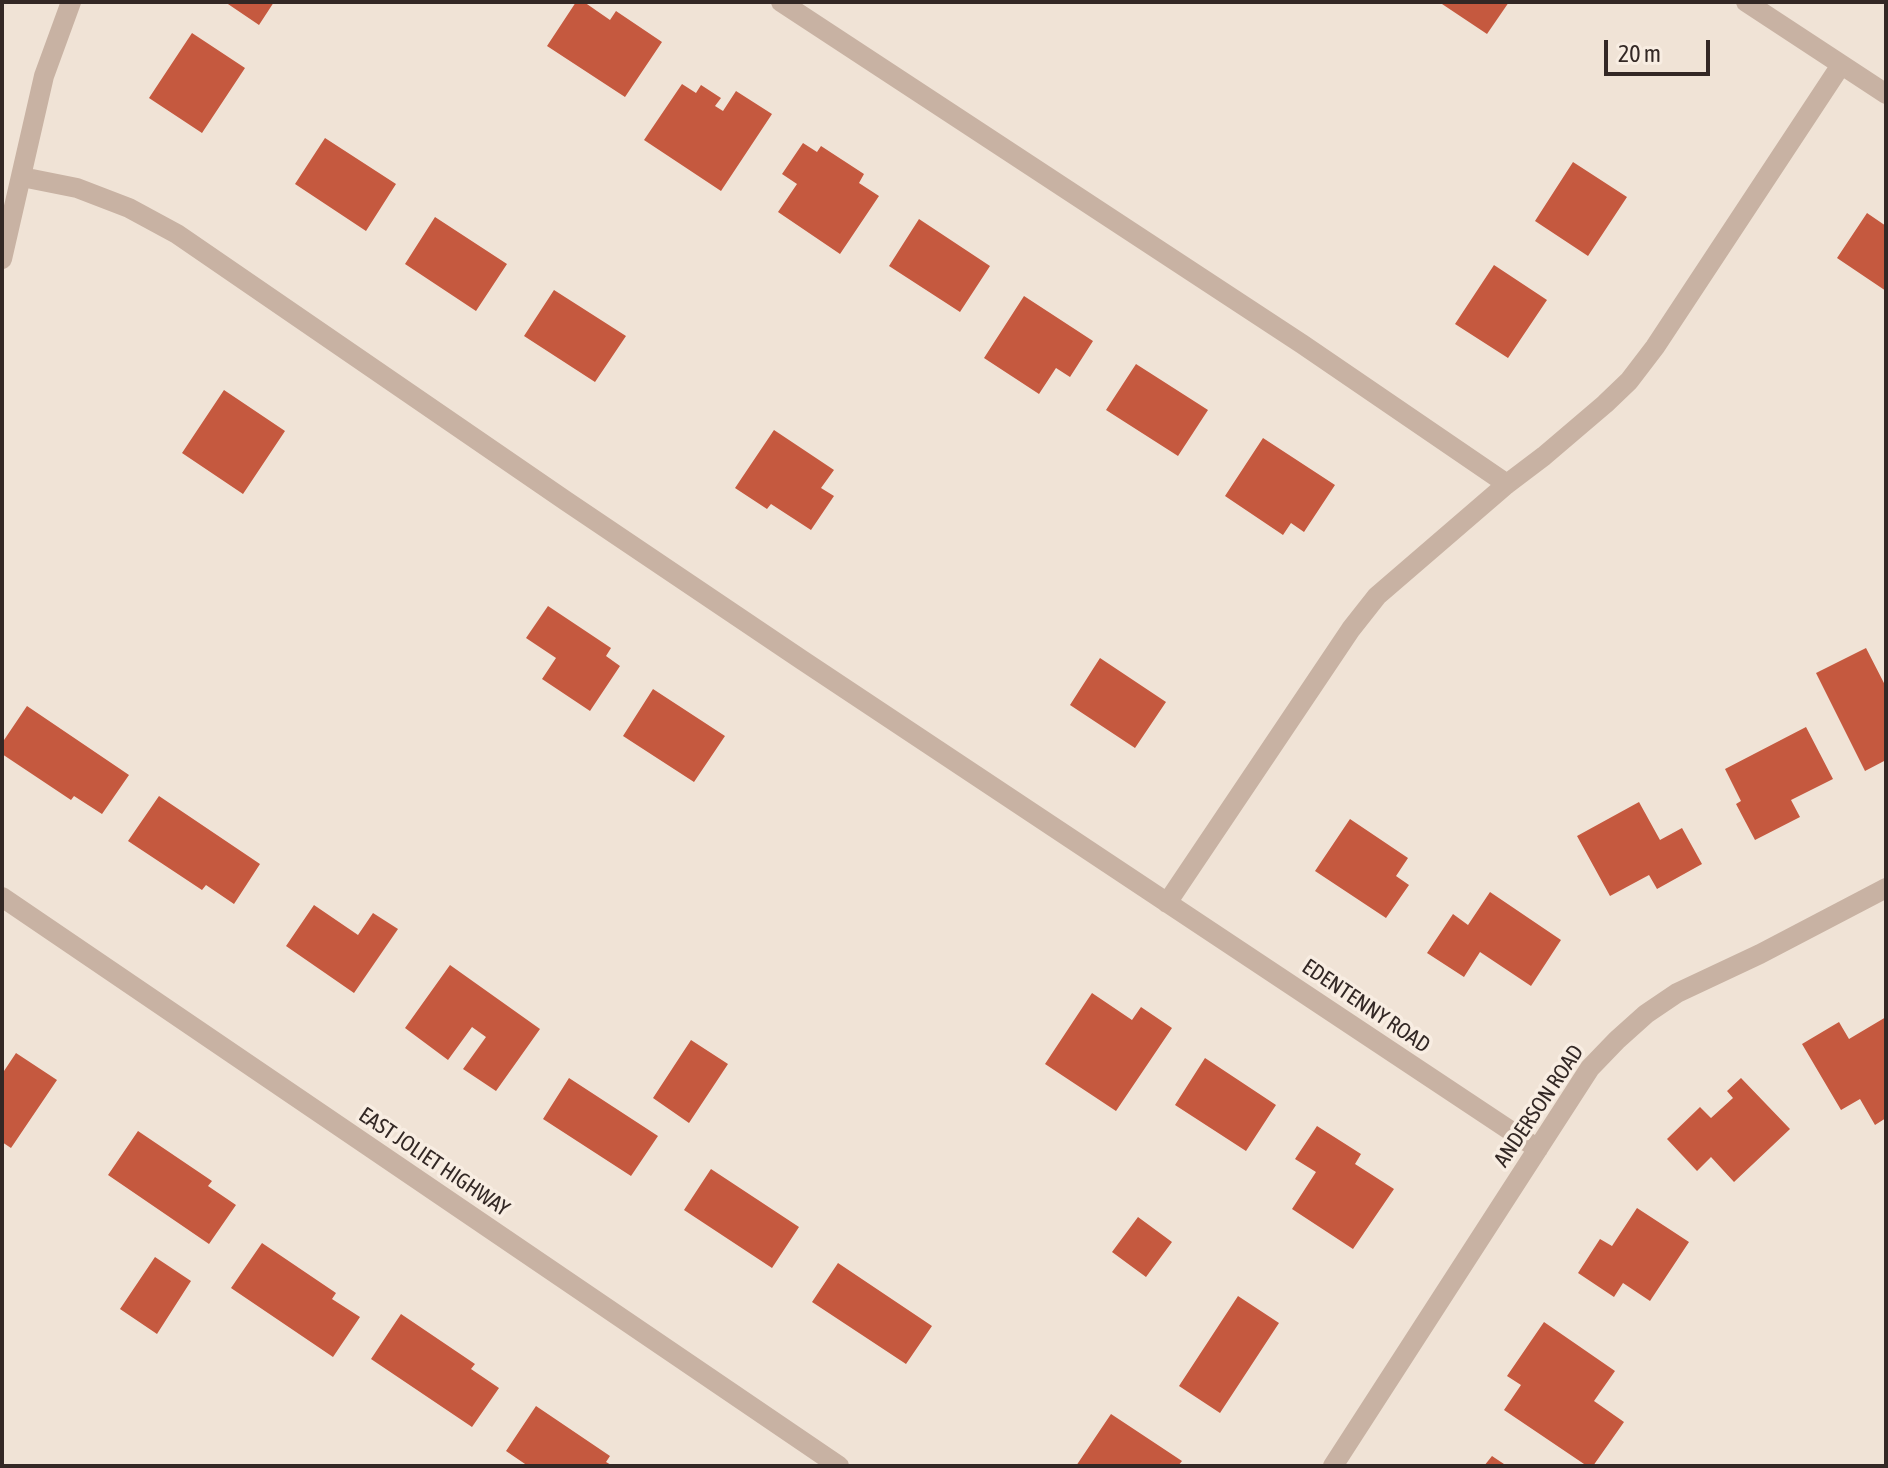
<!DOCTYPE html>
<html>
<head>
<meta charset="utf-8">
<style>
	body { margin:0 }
	#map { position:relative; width:1888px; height:1468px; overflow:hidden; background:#f0e3d6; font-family:"Asap Condensed",sans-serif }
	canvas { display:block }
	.frame { position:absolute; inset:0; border:4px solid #332825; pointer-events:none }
	.scale { position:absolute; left:1604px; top:40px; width:106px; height:36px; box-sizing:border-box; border:4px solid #332825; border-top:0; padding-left:10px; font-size:24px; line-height:28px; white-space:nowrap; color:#332825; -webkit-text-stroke:6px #f8ede2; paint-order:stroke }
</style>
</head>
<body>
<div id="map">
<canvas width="1888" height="1468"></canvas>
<div class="frame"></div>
<div class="scale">20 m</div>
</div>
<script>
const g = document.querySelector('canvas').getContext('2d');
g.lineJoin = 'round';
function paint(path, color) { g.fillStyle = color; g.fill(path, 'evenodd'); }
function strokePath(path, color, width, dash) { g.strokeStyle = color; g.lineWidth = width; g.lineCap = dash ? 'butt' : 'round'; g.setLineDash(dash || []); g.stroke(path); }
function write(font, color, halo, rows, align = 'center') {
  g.font = font + ' "Asap Condensed",sans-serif'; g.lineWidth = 7; g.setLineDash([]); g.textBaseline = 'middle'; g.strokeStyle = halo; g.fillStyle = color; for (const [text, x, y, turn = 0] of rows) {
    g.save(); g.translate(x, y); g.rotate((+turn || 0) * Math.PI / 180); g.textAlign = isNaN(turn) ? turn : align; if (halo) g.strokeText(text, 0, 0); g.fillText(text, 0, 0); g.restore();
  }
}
paint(new Path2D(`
	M225,2h49l-15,23z
	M576,2h8l26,18 6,-9 46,31 -37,55 -78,-51z
	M1439,2h70l-22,32z
	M192,33l53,35 -43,65 -53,-35z
	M682,84l14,9 5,-8 20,13 -6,8 8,5 13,-20 36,23 -51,77 -77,-51z
	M325,138l71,46 -30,47 -71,-47z
	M803,143l14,9 4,-6 43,28 -5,9 20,13 -39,58 -62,-42 19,-28 -15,-10z
	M1573,162l54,35 -39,59 -53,-35z
	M1867,213l19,13v65l-49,-33z
	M435,217l72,47 -31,47 -71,-47z
	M919,219l71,47 -30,46 -71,-46z
	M1494,265l53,35 -39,58 -53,-34z
	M554,290l72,46 -31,46 -71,-46z
	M1024,296l69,45 -23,36 -14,-9 -17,26 -55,-36z
	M1136,364l72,46 -30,46 -72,-46z
	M224,390l61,41 -42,63 -61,-41z
	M774,430l60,40 -13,18 13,8 -23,34 -40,-26 -4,5 -32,-21z
	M1263,438l72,47 -31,47 -13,-9 -8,12 -58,-39z
	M548,606l63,42 -5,8 14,10 -30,45 -48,-32 14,-21 -30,-20z
	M1866,648l20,39v73l-21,11 -49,-98z
	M1100,658l66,44 -31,46 -65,-43z
	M653,689l72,47 -31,46 -71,-46z
	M27,706l102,69 -27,39 -28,-18 -3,4 -69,-46v-11z
	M1806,727l27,52 -42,21 9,17 -45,23 -19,-36 5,-3 -16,-32z
	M159,796l101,68 -26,40 -28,-19 -4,5 -74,-49z
	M1639,802l21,38 22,-12 20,36 -45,25 -8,-14 -39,21 -33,-60z
	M1350,819l58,39 -12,18 13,9 -23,33 -71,-47z
	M1490,892l71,48 -30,46 -51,-34 -16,25 -37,-24 26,-39 15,11z
	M314,905l44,30 15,-22 25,16 -44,64 -68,-47z
	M450,965l90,64 -44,62 -33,-22 23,-32 -14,-10 -24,33 -43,-32z
	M1092,993l40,27 9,-13 31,21 -56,83 -71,-47z
	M1886,1017v101l-11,7 -15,-26 -19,11 -39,-66 37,-22 10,17z
	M691,1040l37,24 -39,59 -36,-25z
	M16,1053l41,27 -46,68 -9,-6v-68z
	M1205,1058l71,47 -30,46 -71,-46z
	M569,1078l89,58 -27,40 -88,-57z
	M1741,1078l49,51 -56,53 -23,-25 -14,14 -30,-32 33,-32 11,11 22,-20 -6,-7z
	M1317,1126l44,28 -6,10 39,25 -41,60 -61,-40 24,-37 -21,-13z
	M138,1131l74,50 -4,5 28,19 -27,39 -101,-69z
	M711,1169l88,58 -27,41 -88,-58z
	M1637,1208l52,34 -39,59 -27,-18 -9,14 -36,-24 22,-34 12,7z
	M1138,1217l34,25 -26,35 -34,-25z
	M262,1243l74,50 -4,6 28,18 -27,40 -102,-69z
	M155,1257l36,24 -34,53 -37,-25z
	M838,1263l94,63 -26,38 -94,-62z
	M1238,1296l41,27 -59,90 -41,-27z
	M401,1314l74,50 -4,5 28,19 -27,39 -101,-68z
	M1544,1322l71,49 -21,30 30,21 -31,44h-6l-83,-56 17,-25 -14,-9z
	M536,1406l74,50 -4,6 7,4h-85l-22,-15z
	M1111,1414l71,47 -4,5h-102z
	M1492,1456l15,10h-23z`), '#c5593f');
strokePath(new Path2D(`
	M781,2l521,342 205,140
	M1746,2l140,92
	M22,177l55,11 52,20 48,26 389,267 236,159 736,489
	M2,259l42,-183 27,-74
	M2,897l837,569
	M1167,903l184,-274 26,-33 130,-112 37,-28 61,-52 24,-23 26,-34 186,-282
	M1333,1466l257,-398 27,-28 29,-26 31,-21 83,-39 126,-66`), '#c8b2a3', 20);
write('22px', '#332825', '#f8ede2', [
	["EDENTENNY ROAD",1366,1006,34],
	["ANDERSON ROAD",1539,1106,-56],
	["EAST JOLIET HIGHWAY",434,1162,34]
]);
</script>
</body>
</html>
